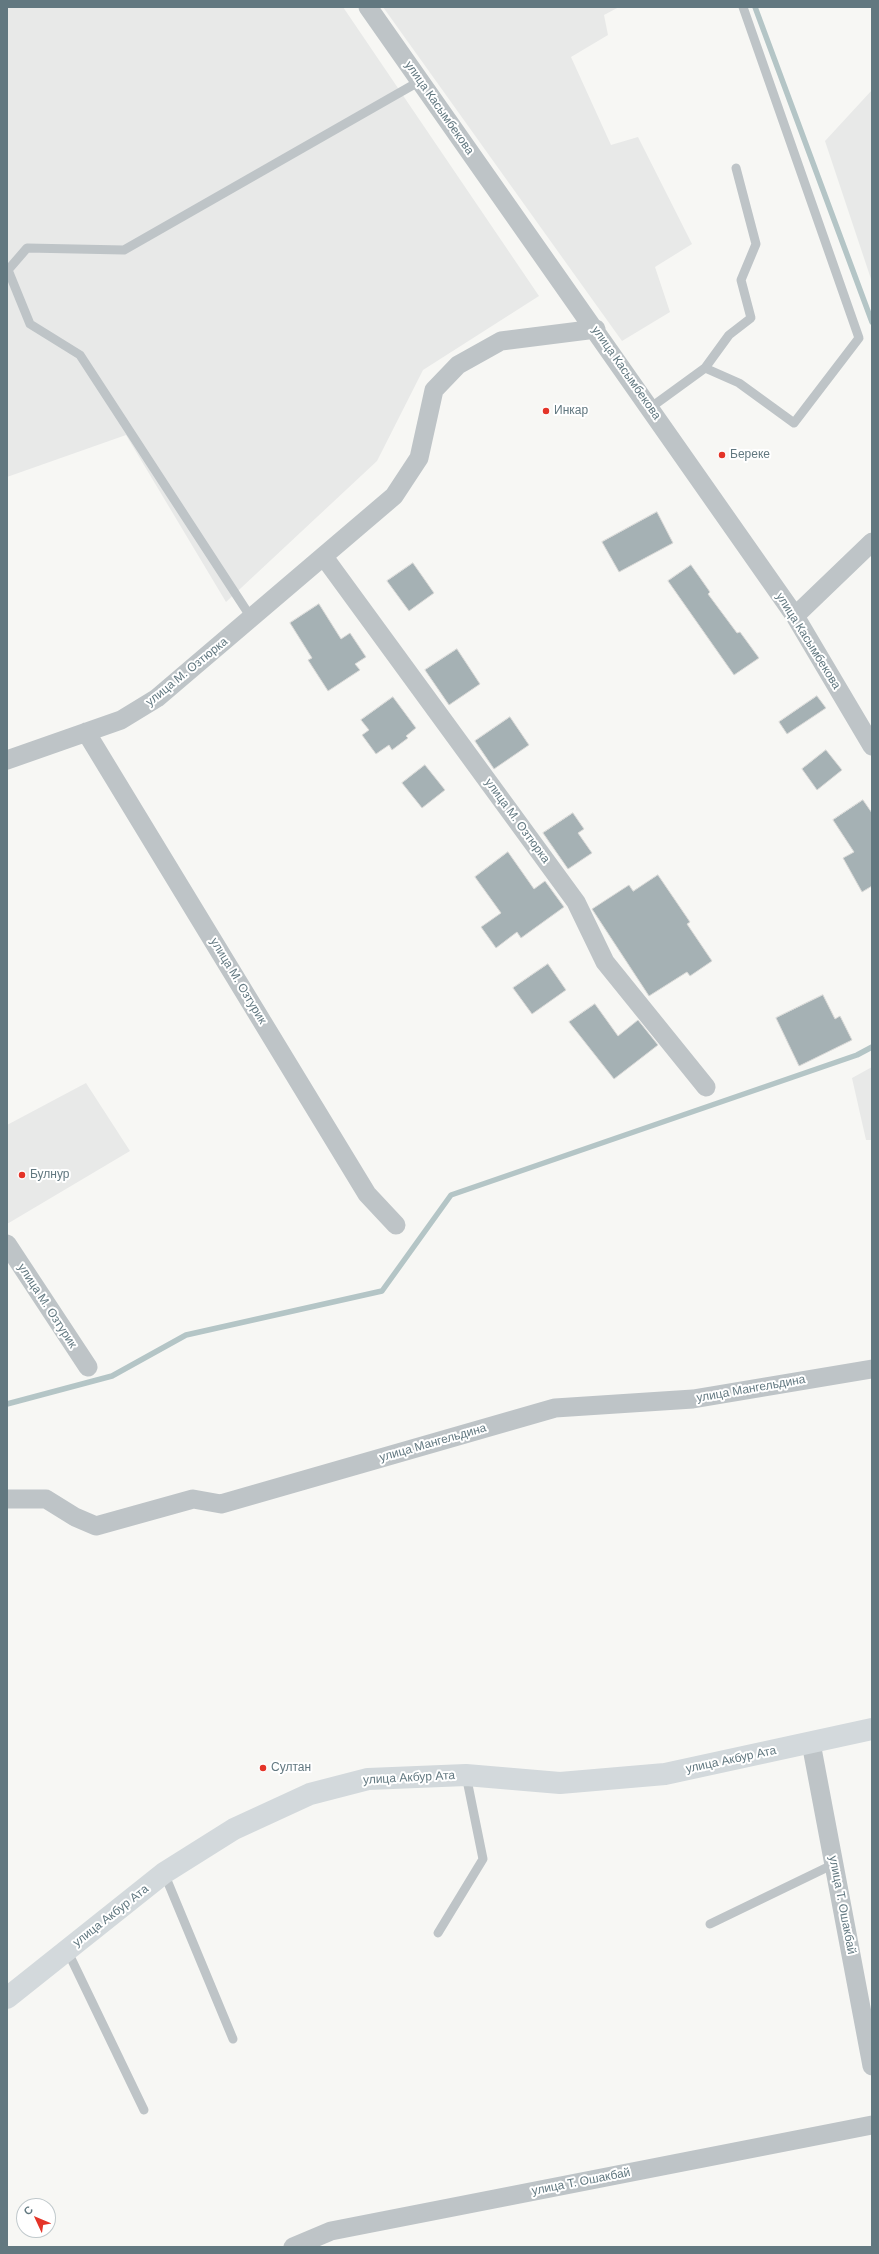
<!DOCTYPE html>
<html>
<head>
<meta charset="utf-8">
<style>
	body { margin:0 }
	#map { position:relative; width:879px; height:2254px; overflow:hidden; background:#f7f7f4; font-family:Helvetica,sans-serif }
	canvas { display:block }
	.frame { position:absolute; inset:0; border:8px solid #627880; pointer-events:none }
	.north { position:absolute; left:16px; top:2198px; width:40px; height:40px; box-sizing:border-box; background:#fff; border:1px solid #c0c9cc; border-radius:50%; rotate:314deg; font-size:11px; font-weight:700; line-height:16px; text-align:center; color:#627880 }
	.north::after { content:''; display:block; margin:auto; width:14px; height:18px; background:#e43428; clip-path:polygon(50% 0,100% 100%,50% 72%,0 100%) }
</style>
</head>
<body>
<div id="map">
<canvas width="879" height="2254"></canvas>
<div class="frame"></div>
<div class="north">С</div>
</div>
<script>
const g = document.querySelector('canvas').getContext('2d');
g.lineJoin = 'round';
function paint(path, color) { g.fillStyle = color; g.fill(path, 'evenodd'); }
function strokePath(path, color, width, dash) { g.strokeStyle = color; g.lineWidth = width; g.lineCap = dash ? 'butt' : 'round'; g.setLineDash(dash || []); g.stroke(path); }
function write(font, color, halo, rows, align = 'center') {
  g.font = font + ' Helvetica,sans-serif'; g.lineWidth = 4; g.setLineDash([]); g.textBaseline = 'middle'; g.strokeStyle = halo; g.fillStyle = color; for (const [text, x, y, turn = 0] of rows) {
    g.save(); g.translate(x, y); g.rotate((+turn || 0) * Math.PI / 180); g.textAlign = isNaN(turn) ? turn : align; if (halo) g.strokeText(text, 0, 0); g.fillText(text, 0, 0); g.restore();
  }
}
paint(new Path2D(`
	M7,7h336l196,289 -116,74 -46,91 -151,141 -100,-167 -119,42z
	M383,7h236l-15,8 4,20 -37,22 40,88 27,-8 54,107 -37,23 15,45 -48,29z
	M872,90v192l-47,-141z
	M872,1067v73h-6l-14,-62z
	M86,1083l44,68 -123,73v-99z`), '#e8e9e8');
strokePath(new Path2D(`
	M755,7l117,315
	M7,1404l105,-28 74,-41 196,-44 69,-96 406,-140 15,-8`), '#b4c5c6', 5.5);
const building = new Path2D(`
	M657,512l16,31 -54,29 -17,-30z
	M413,563l21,30 -25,18 -22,-30z
	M691,565l19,27 -2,2 29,39 3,-1 19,26 -25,17 -66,-94z
	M319,604l22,35 9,-6 16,24 -11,7 5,6 -32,21 -20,-31 4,-2 -22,-35z
	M457,649l23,35 -31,21 -24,-35z
	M817,696l9,12 -39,26 -8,-12z
	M393,697l23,31 -10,8 2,2 -16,12 -3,-5 -13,9 -14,-19 7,-5 -8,-10z
	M510,717l19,28 -35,24 -19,-28z
	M826,750l16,20 -25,20 -15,-21z
	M425,765l20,25 -23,18 -20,-25z
	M863,800l9,13v73l-10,6 -19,-34 11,-6 -21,-32z
	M573,813l11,16 -6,4 14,20 -24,16 -25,-36z
	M508,852l26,37 11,-8 19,26 -43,31 -4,-6 -21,16 -15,-21 20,-14 -26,-36z
	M658,875l32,47 -3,2 25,37 -22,15 -3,-4 -38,24 -57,-87 37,-24 4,6z
	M548,964l18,26 -34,24 -19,-26z
	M823,995l12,24 5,-3 12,24 -53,26 -23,-48z
	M595,1004l23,32 20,-16 20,25 -44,34 -45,-57z`);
paint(building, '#a5b1b4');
strokePath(building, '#d9d9d7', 1);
strokePath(new Path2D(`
	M705,368l34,15 55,40 65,-85 -116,-331
	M650,408l55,-40 24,-33 22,-17 -10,-38 15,-36 -20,-76
	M252,619l-172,-264 -50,-31 -22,-54 19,-22 97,2 296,-169
	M164,1873l69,166
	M710,1924l124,-60
	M438,1933l45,-74 -17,-84
	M67,1950l77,160`), '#bec4c7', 9);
strokePath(new Path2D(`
	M368,7l427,609 77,130
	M324,557l252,345 29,60 101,125
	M795,616l77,-74
	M86,732l281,462 29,31
	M7,760l114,-40 36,-22 237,-202 25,-38 15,-68 24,-25 43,-24 95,-12
	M7,1244l81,123
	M7,1499h39l29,18 21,9 97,-27 28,5 334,-96 138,-9 179,-30
	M811,1743l61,323
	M293,2247l38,-16 541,-106`), '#bec4c7', 19);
strokePath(new Path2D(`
	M7,1998l157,-125 70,-44 76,-35 58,-15 98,-4 94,8 105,-9 207,-45`), '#d3d9dc', 22);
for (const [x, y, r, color] of [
	[546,411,4,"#e43428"],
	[722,455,4,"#e43428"],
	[22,1175,4,"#e43428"],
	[263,1768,4,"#e43428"]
]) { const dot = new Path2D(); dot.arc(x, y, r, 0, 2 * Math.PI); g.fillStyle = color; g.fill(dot); strokePath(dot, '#fff', 1.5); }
write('12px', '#627880', '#fff', [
	["улица Касымбекова",439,108,55],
	["улица Касымбекова",626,373,55],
	["улица Касымбекова",808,641,58],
	["улица М. Озтюрка",187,672,-39],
	["улица М. Озтюрка",517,821,54],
	["улица М. Озтурик",238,981,59],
	["улица М. Озтурик",47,1306,57],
	["улица Мангельдина",751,1389,-10],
	["улица Мангельдина",433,1443,-16],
	["улица Акбур Ата",731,1760,-12],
	["улица Акбур Ата",409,1778,-3],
	["улица Т. Ошакбай",842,1905,79],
	["улица Акбур Ата",111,1916,-38],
	["улица Т. Ошакбай",581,2182,-11]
]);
write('12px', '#627880', '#fff', [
	["Инкар",554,411],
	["Береке",730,455],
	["Булнур",30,1175],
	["Султан",271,1768]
], 'left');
</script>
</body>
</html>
